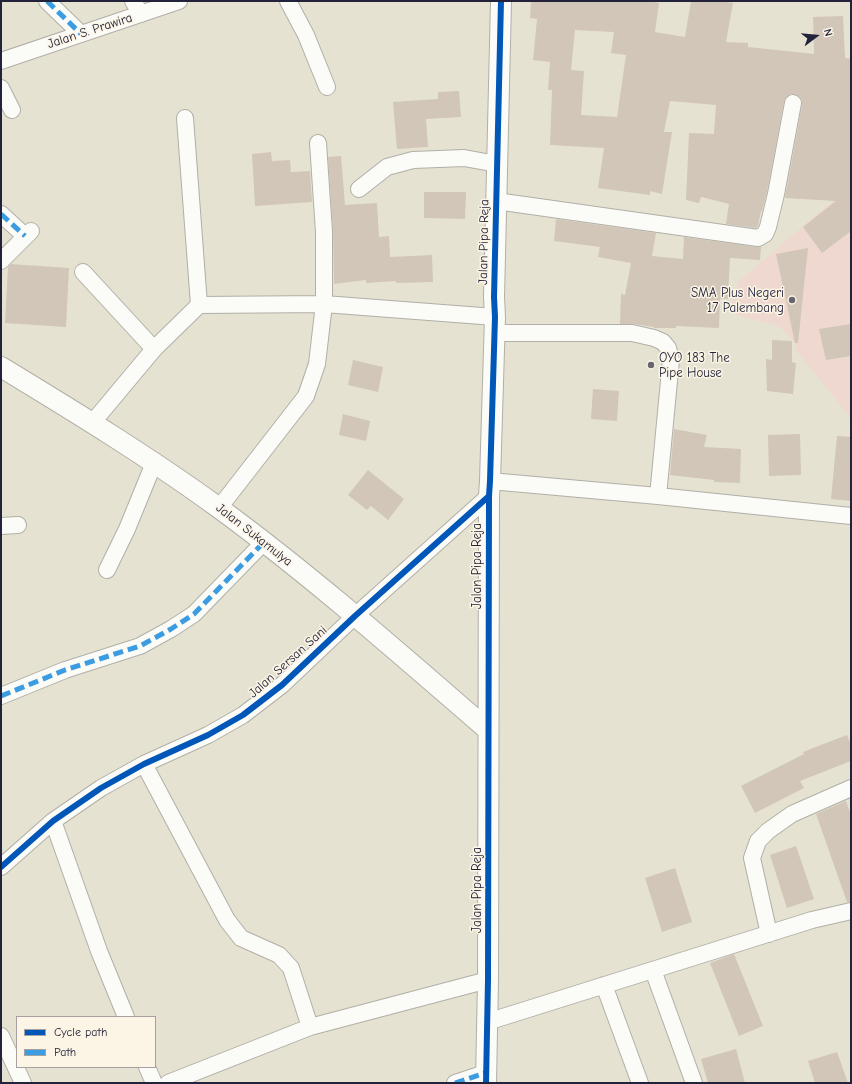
<!DOCTYPE html>
<html>
<head>
<meta charset="utf-8">
<style>
	body { margin:0 }
	#map { position:relative; width:852px; height:1084px; overflow:hidden; background:#e6e2d1; font-family:"Comic Neue",sans-serif }
	canvas { display:block }
	.frame { position:absolute; inset:0; border:2px solid #22223b; pointer-events:none }
	.legend { position:absolute; left:16px; top:1016px; width:140px; height:52px; box-sizing:border-box; background:#fcf5e5; border:1px solid #a5a1a1; margin:0; padding:5px 7px; list-style:none; font-size:12px; color:#22223b }
	.legend li { display:flex; align-items:center; gap:8px; height:20px }
	.legend b { width:20px; border:1px solid #a5a1a1 }
	.north { position:absolute; left:796px; top:16px; width:40px; height:40px; -webkit-text-stroke:3px #fcf5e5; paint-order:stroke; rotate:74deg; font-size:11px; font-weight:700; line-height:16px; text-align:center; color:#22223b }
	.north::after { content:''; display:block; margin:auto; width:14px; height:18px; background:#22223b; clip-path:polygon(50% 0,100% 100%,50% 72%,0 100%) }
</style>
</head>
<body>
<div id="map">
<canvas width="852" height="1084"></canvas>
<div class="frame"></div>
<ul class="legend">
<li><b style="height:5px;background:#0057b8"></b>Cycle path</li>
<li><b style="height:5px;background:#3c9ce2"></b>Path</li>
</ul>
<div class="north">N</div>
</div>
<script>
const g = document.querySelector('canvas').getContext('2d');
g.lineJoin = 'round';
function paint(path, color) { g.fillStyle = color; g.fill(path, 'evenodd'); }
function strokePath(path, color, width, dash) { g.strokeStyle = color; g.lineWidth = width; g.lineCap = dash ? 'butt' : 'round'; g.setLineDash(dash || []); g.stroke(path); }
function write(font, color, halo, rows, align = 'center') {
  g.font = font + ' "Comic Neue",sans-serif'; g.lineWidth = 3; g.setLineDash([]); g.textBaseline = 'middle'; g.strokeStyle = halo; g.fillStyle = color; for (const [text, x, y, turn = 0] of rows) {
    g.save(); g.translate(x, y); g.rotate((+turn || 0) * Math.PI / 180); g.textAlign = isNaN(turn) ? turn : align; if (halo) g.strokeText(text, 0, 0); g.fillText(text, 0, 0); g.restore();
  }
}
paint(new Path2D(`
	M851,185v233l-54,-66 -4,-12 -15,-14 -42,-11 -6,-9 9,-25z`), '#efd8cf');
paint(new Path2D(`
	M531,1h116l12,2 -4,29 30,5 6,-36h29l13,2 -7,39 22,1v4l66,7 -1,-37 30,-1 2,42 6,1v172l-29,22 -19,-26 33,-26 -51,-3 17,-93v-5l-3,-4 -5,-2h-4l-4,3 -2,4 -17,91 -5,19h-1l-3,15 -2,2 -30,-4 3,-20 -28,-7 -2,6 -13,-3 3,-67 25,1 2,-29 -46,-4 -6,31h8l-10,62 -12,-3v4l-52,-7 6,-40 -54,-3 2,-55h-4l2,-28 -17,-2 4,-41 -7,-1zM575,30l39,2 -3,21 15,2 -9,62 -36,-2 3,-44 -13,-1z
	M459,91l2,26 -35,2 2,28 -31,2 -4,-47 45,-3v-7z
	M271,152l1,9 18,-1 1,12 19,-1 2,31 -57,4 -3,-52z
	M341,156l4,49 32,-2 2,34 10,-1 1,21 42,-2 1,27 -37,1v-2l-30,2v-3l-32,4 -1,-53 -5,-74z
	M424,192h42l-1,27 -41,-1z
	M556,219l100,14 -4,23 31,3 1,-22 73,10h4l-1,13 -30,-2 -2,41h-8l-1,29 -43,-2v2h-22v-1l-20,-3h-14l1,-30 4,1 6,-32 -33,-6 2,-10 -46,-6z
	M808,248l-10,95h-3l-19,-89z
	M11,264l58,4 -3,59 -61,-4 3,-56z
	M851,324v32l-25,4 -7,-31z
	M772,340l20,1v21l4,1 -3,31 -26,-3 -1,-32 6,1z
	M353,360l30,7 -5,25 -30,-7z
	M593,389l26,2 -2,30 -26,-2z
	M343,414l27,7 -4,20 -27,-6z
	M674,429l33,6 -3,12 37,2 -1,34 -26,-1v-2l-44,-5z
	M800,434l1,41 -32,1 -1,-41z
	M837,436l14,1v64l-20,-2z
	M368,470l36,29 -16,21 -17,-14 -4,4 -19,-15z
	M847,735l4,10v16l-51,20 4,7 -49,25 -14,-27 63,-32 -1,-2z
	M846,801l5,14v87h-4l-31,-88z
	M796,846l18,53 -27,9 -17,-53z
	M675,868l17,54 -30,10 -17,-54z
	M734,954l29,72 -24,10 -29,-73z
	M736,1049l9,34h-37l-7,-24z
	M837,1052l11,31h-33l-7,-22z`), '#d1c6b8');
const minor = new Path2D(`
	M47,1l34,33
	M133,1l8,13
	M288,1l18,34 21,52
	M1,61l178,-60
	M1,88l11,22
	M185,118l14,187
	M359,189l28,-22 26,-7 51,-2 33,6
	M496,201l262,37 7,-4 3,-7 8,-33 17,-91
	M1,214l24,22
	M1,261l30,-30
	M83,272l71,77
	M493,333h139l22,5 9,4 5,6 3,12 -13,136
	M93,422l61,-73 45,-44 125,-1 171,13
	M490,481l168,15 193,20
	M219,508l87,-112 11,-32 7,-60v-72l-6,-89
	M1,526l17,-1
	M107,570l20,-41 27,-66
	M1,696l64,-26 75,-24 31,-17 23,-15 70,-72
	M144,764l83,156 14,18 38,17 12,13 19,59
	M53,821l46,130 27,66
	M1,867l52,-46 48,-33 43,-24 64,-29 35,-20 39,-30 73,-69 134,-120
	M769,934l-17,-76 6,-17 10,-10 24,-17 59,-26
	M653,970l41,113
	M604,985l36,98
	M487,1022l325,-102 39,-9
	M1,1036l22,47
	M147,1067l7,16
	M168,1083l142,-56 178,-47
	M455,1083l30,-10`);
const tertiary = new Path2D(`
	M1,367c74,45 148,90 218,141 94,69 181,146 269,222
	M486,1083l2,-103 1,-484 1,-15 5,-164 -1,-20 7,-296`);
strokePath(minor, '#b1afa7', 18);
strokePath(tertiary, '#b1afa7', 22);
strokePath(minor, '#fbfbf8', 16);
strokePath(tertiary, '#fbfbf8', 20);
strokePath(new Path2D(`
	M47,1l34,33
	M1,214l24,22
	M1,696l64,-26 75,-24 31,-17 23,-15 70,-72
	M455,1083l30,-10`), '#3c9ce2', 5, [10, 5]);
strokePath(new Path2D(`
	M1,867l52,-46 48,-33 43,-24 64,-29 35,-20 39,-30 73,-69 134,-120
	M486,1083l2,-103 1,-484 1,-15 5,-164 -1,-20 7,-296`), '#0057b8', 6);
for (const [x, y, r, color] of [
	[792,300,4,"#676570"],
	[651,365,4,"#676570"]
]) { const dot = new Path2D(); dot.arc(x, y, r, 0, 2 * Math.PI); g.fillStyle = color; g.fill(dot); strokePath(dot, '#fcf5e5', 1.5); }
write('13px', '#22223b', '#fcf5e5', [
	["Jalan S. Prawira",90,31,-18],
	["Jalan Pipa Reja",484,242,-89],
	["Jalan Sukamulya",254,535,38],
	["Jalan Pipa Reja",477,566,-90],
	["Jalan Sersan Sani",288,662,-42],
	["Jalan Pipa Reja",477,890,-90]
]);
write('13px', '#22223b', '#fcf5e5', [
	["SMA Plus Negeri",784,293],
	["17 Palembang",784,308],
	["OYO 183 The",659,358,"left"],
	["Pipe House",659,373,"left"]
], 'right');
</script>
</body>
</html>
